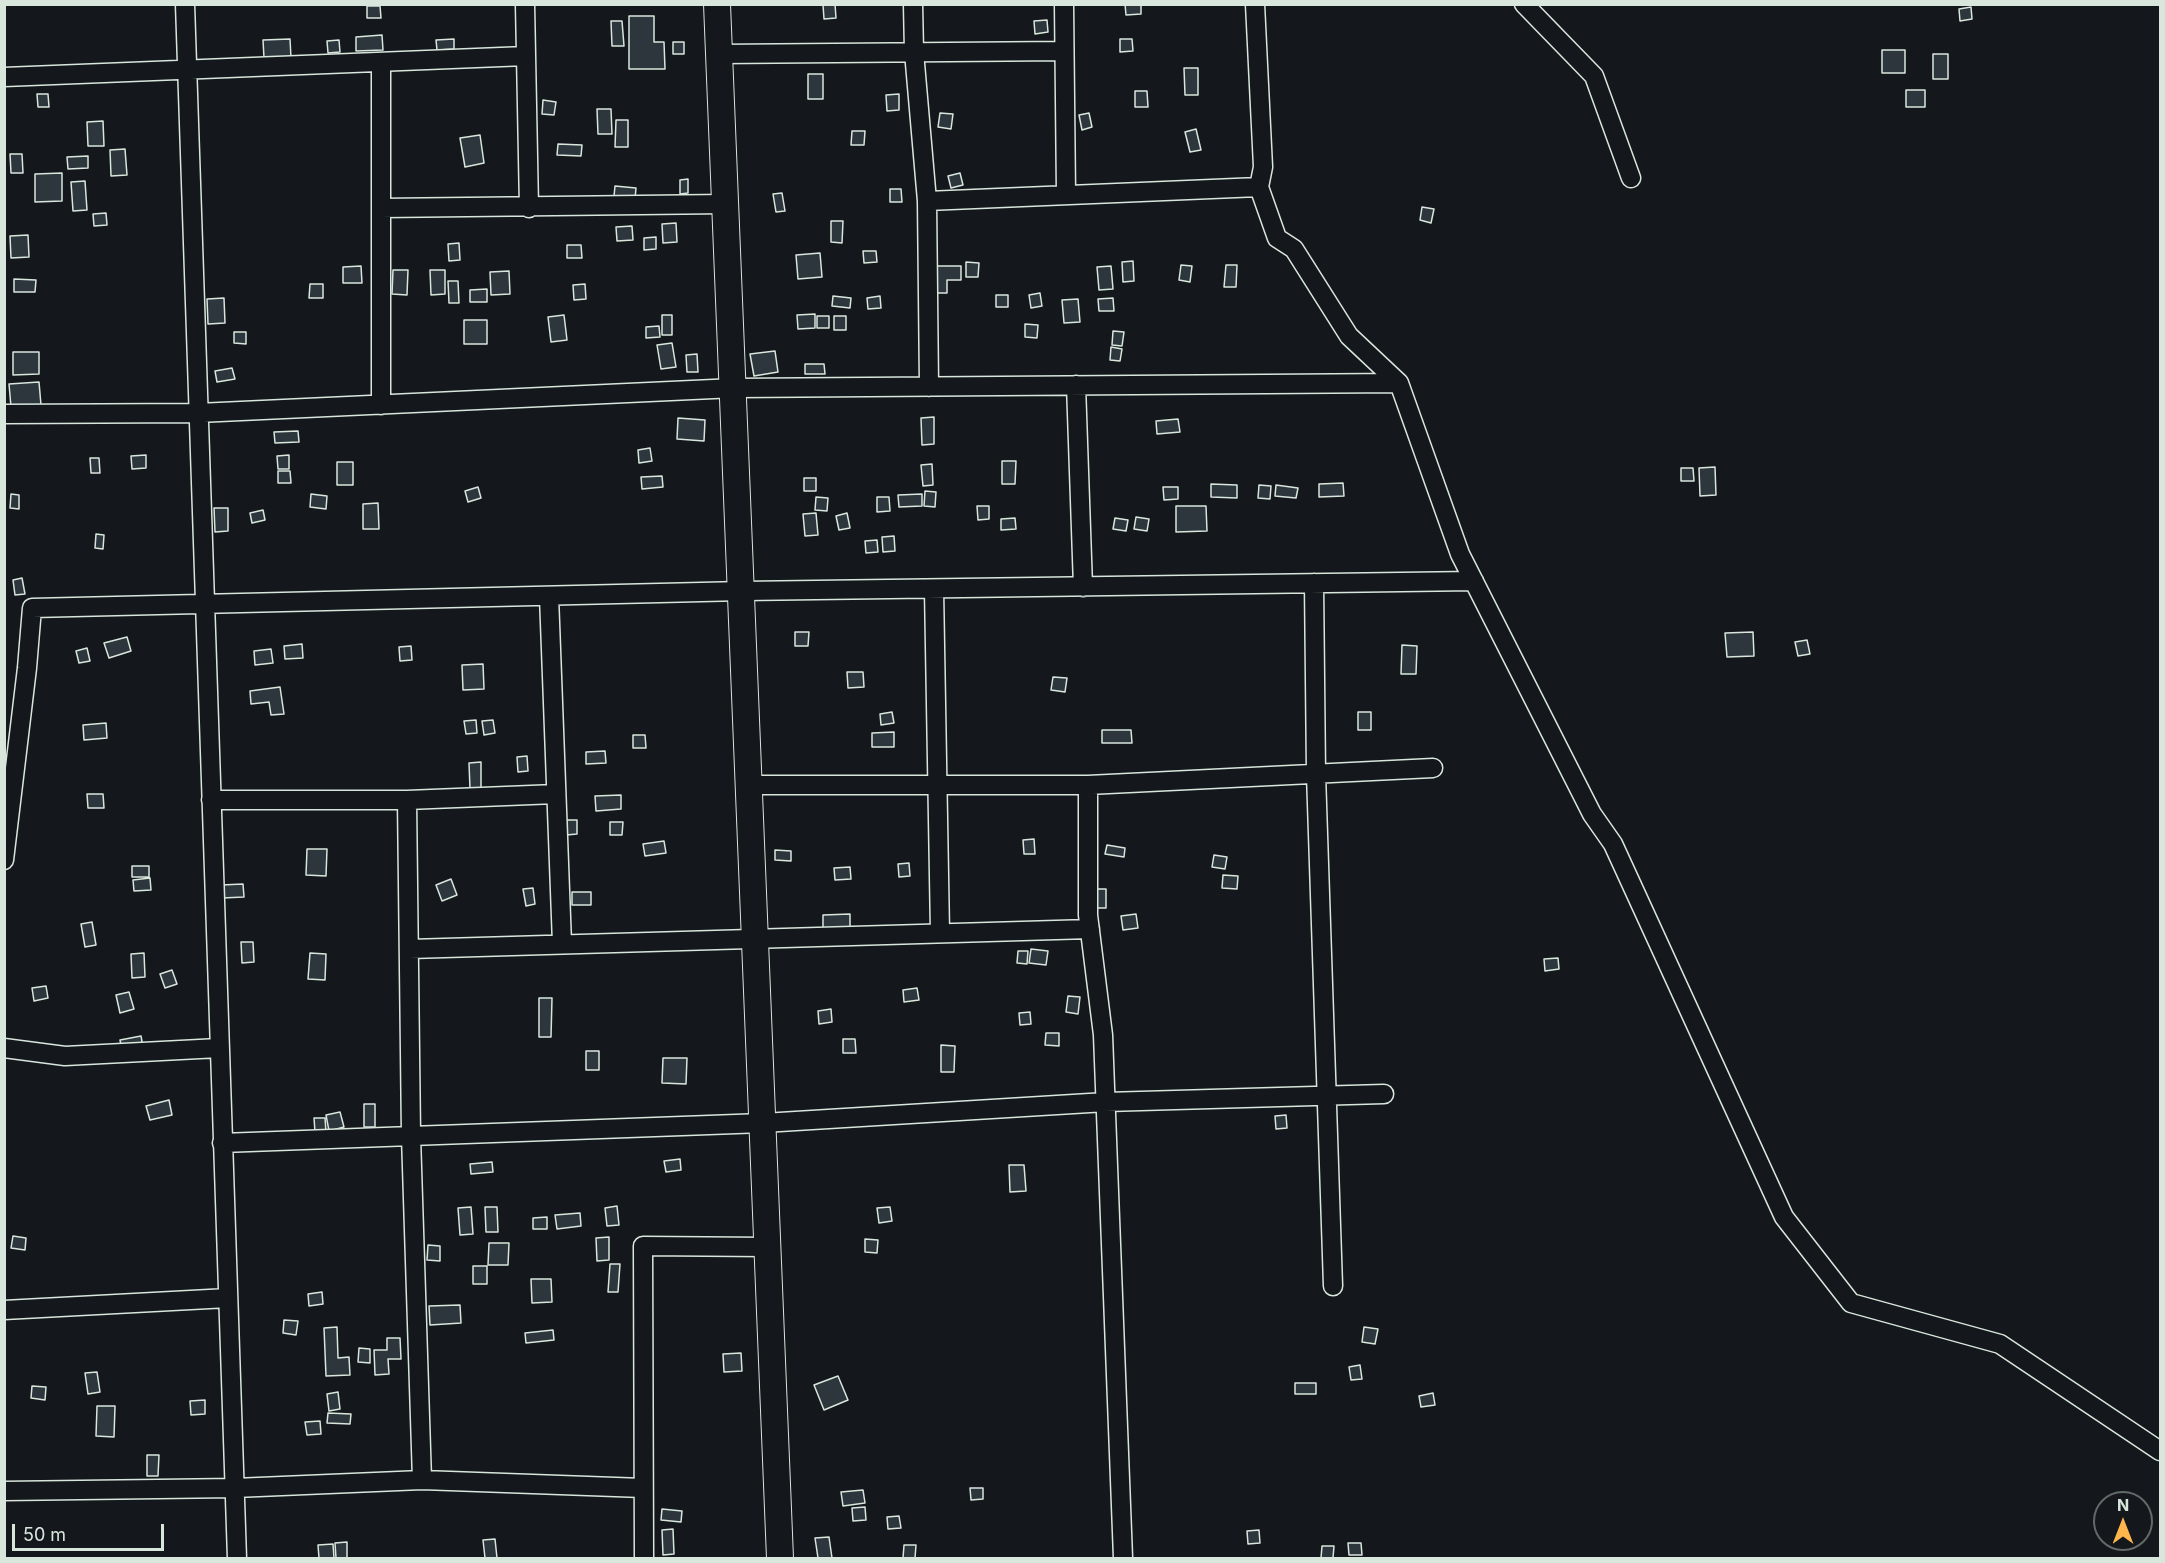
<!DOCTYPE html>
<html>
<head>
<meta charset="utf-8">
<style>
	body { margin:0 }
	#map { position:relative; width:2165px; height:1563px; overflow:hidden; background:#14181c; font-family:Inter,sans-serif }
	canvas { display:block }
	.frame { position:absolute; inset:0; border:6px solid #d8e6dc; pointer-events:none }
	.north { position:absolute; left:2093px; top:1491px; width:60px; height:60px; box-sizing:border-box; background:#14181c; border:2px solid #626a69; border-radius:50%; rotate:0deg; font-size:16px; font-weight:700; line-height:24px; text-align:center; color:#d8e6dc }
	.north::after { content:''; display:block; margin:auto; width:21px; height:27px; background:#ffb74d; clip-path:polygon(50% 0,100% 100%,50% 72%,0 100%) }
	.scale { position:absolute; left:12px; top:1524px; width:152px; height:27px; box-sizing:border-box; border:3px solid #d8e6dc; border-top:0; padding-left:8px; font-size:18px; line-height:21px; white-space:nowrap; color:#d8e6dc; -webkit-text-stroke:4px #14181c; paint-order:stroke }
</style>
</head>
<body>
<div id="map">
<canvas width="2165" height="1563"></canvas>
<div class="frame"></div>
<div class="north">N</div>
<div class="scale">50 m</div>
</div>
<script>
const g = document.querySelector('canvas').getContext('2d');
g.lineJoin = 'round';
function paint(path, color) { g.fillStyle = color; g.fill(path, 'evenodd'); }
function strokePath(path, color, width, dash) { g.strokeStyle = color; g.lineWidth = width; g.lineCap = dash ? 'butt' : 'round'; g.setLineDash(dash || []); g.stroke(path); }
const building = new Path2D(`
	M835,4l1,14 -12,1 -1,-14z
	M1125,4h16v10l-15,1z
	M367,6h13l1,12h-14z
	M1971,7l1,12 -12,2 -1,-12z
	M629,16h25v26h10l1,27h-36z
	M1047,20l1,12 -13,2 -1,-13z
	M611,21h11l2,25h-12z
	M382,35l1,15 -27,1v-14z
	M290,39l1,19h-27l-1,-18z
	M454,39v10l-17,1 -1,-10z
	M1120,39h12l1,12 -13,1z
	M339,40l1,12 -12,1 -1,-12z
	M673,42h11v12h-11z
	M1882,50h23v23h-23z
	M1933,54h15v25h-15z
	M1184,68h14v27h-13z
	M808,74h15v25h-15z
	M1906,90h19v17h-19z
	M1135,91h12l1,16h-13z
	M37,94h11l1,13h-11z
	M899,94v16l-12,1 -1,-16z
	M543,100l13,2 -2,13 -12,-1z
	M597,109h14l1,25h-14z
	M940,113l13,1 -2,15 -13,-2z
	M1089,113l3,14 -10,3 -3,-15z
	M616,120h12v27h-13z
	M103,121l1,25h-16l-1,-24z
	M1196,129l5,21 -11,2 -5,-20z
	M852,131h13l-1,14h-13z
	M480,135l4,28 -19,4 -5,-29z
	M558,144l24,1 -1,11 -24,-1z
	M125,149l2,26 -16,1 -1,-26z
	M10,154h12l1,19h-12z
	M88,156v12l-20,1 -1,-12z
	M62,173v28l-27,1v-28z
	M960,173l3,12 -12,3 -3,-12z
	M688,179v14l-8,1v-14z
	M85,181l2,29 -14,1 -2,-29z
	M615,186l21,2 -1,11 -21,-3z
	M890,189h11l1,13h-12z
	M782,193l3,18 -9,1 -3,-18z
	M1422,207l12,2 -3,14 -11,-3z
	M106,213l1,12 -13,1 -1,-12z
	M831,221h12l-1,22 -11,-1z
	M676,223l1,19 -14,1 -1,-19z
	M632,226l1,14 -16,1 -1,-14z
	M28,235l1,22 -18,1 -1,-22z
	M656,237v12l-12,1v-12z
	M459,243l1,17 -11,1 -1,-17z
	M567,245h14l1,13h-15z
	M863,251h13l1,11 -13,1z
	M820,253l2,24 -24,2 -2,-24z
	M1133,261l1,20 -11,1 -1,-20z
	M966,262l13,1 -1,14h-12z
	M1181,265l11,1 -2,16 -11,-2z
	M1226,265h11l-1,22h-12z
	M361,266l1,17h-19v-16z
	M935,266h26v14h-14v13h-12z
	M1111,266l2,23 -14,1 -2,-23z
	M393,270h15l-1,25 -15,-1z
	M430,270h15v24l-14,1z
	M509,271l1,23 -19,1 -1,-23z
	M14,279l22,1 -1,12h-21z
	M448,281h10l1,22h-10z
	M310,284h13v14h-14z
	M585,284l1,15 -12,1 -1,-15z
	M487,289v13h-17v-12z
	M1040,293l2,13 -11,2 -2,-13z
	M996,295h12v12h-12z
	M833,296l18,2 -1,10 -18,-2z
	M880,296l1,12 -13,1 -1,-11z
	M224,298l1,25 -17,1 -1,-25z
	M1113,298l1,13h-15l-1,-12z
	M1078,299l2,23 -16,1 -2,-23z
	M815,314v14l-17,1 -1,-14z
	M564,315l3,25 -16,2 -3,-25z
	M662,315h10v20h-10z
	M817,316h12v12h-12z
	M834,316h12v14h-12z
	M464,320h23v24h-23z
	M1025,324l13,1 -1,13 -12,-1z
	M659,326l1,11 -14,1v-11z
	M1113,331l11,1 -2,14 -10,-1z
	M234,332h12v12l-12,-1z
	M672,343l4,24 -15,2 -4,-24z
	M1111,347l11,2 -2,12 -10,-1z
	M775,351l3,21 -24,4 -4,-22z
	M13,352h26v22l-26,1z
	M697,354l1,18h-11l-1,-17z
	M805,364h19l1,10h-20z
	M232,368l3,11 -18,3 -2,-11z
	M39,382l2,23 -30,2 -2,-23z
	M934,417v27l-12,1 -1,-27z
	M678,418l27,2 -1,21 -27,-2z
	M1178,419l2,13 -23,2 -1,-13z
	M298,431l1,11 -24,1 -1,-11z
	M650,448l2,13 -13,2 -1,-13z
	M146,455v13l-14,1 -1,-13z
	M289,455v14h-11l-1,-13z
	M90,458h9l1,15h-9z
	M1002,461h14l-1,23h-13z
	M337,462h16v23h-16z
	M932,464l1,21 -10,1 -2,-21z
	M1715,467l1,28 -16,1 -1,-28z
	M1681,468h12l1,13h-13z
	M278,471h12l1,12h-13z
	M662,476l1,11 -21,2 -1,-12z
	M804,478h12v13h-12z
	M1343,483l1,13 -25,1v-13z
	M1211,484l26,1v13l-26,-1z
	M1259,485l12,1 -1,13 -12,-1z
	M1276,485l22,3 -2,10 -21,-2z
	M478,487l3,11 -13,4 -3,-11z
	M1163,487h15v12l-14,1z
	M925,491l11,1 -1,15 -11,-1z
	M11,494l8,1v14l-9,-1z
	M311,494l16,2 -1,13 -16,-2z
	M922,494v12l-23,1 -1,-12z
	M816,497l12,1 -1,13 -12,-1z
	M877,497h12l1,14 -13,1z
	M378,503l1,26h-16v-25z
	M977,506h12v13l-11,1z
	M1176,506h30l1,25 -31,1z
	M214,508h14v23l-13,1z
	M263,510l2,10 -13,3 -2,-10z
	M816,513l2,22 -13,1 -2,-22z
	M847,513l3,15 -11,2 -3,-14z
	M1136,517l13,2 -2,12 -13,-2z
	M1015,518l1,11 -15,1v-11z
	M1115,518l13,2 -2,11 -13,-2z
	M96,534l8,1 -1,14 -8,-1z
	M894,536l1,15 -12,1 -1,-15z
	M877,540l1,12 -12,1 -1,-12z
	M22,578l3,16 -10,1 -2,-15z
	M795,632h14l-1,14h-13z
	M1753,632l1,24 -27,1 -2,-24z
	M127,637l4,14 -22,7 -5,-15z
	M1807,640l3,14 -12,2 -3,-14z
	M302,644l1,14 -18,1 -1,-13z
	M1402,645l15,1 -1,28h-15z
	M411,646l1,14 -12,1 -1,-14z
	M87,648l3,13 -11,2 -3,-12z
	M271,649l2,14 -18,2 -1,-14z
	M483,664l1,25 -21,1 -1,-25z
	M847,672h16l1,15 -16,1z
	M1053,677l14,1 -2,14 -14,-2z
	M280,687l4,27 -13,1 -2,-13 -18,2 -1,-13z
	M892,712l2,11 -13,2 -1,-11z
	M1358,712h13v18h-13z
	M476,720l1,13 -11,1 -2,-13z
	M493,720l2,13 -11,2 -2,-14z
	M106,723l1,15 -23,2 -1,-15z
	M1102,730h29l1,13h-30z
	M894,732v15h-22v-14z
	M633,735h12l1,13h-13z
	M605,751l1,12 -20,1v-12z
	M527,756l1,15 -10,1 -1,-15z
	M481,762v27h-11l-1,-26z
	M87,794h16l1,14h-16z
	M621,795v14l-25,2 -1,-15z
	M565,820h12v14l-11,1z
	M610,822h13l-1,13h-12z
	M1034,839l1,15h-11l-1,-14z
	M664,841l2,12 -21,3 -2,-12z
	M1107,845l18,3 -1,9 -19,-3z
	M307,849h20l-1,27 -20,-1z
	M775,850l16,1v10l-16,-1z
	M1214,855l13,2 -2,12 -13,-2z
	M909,863l1,13 -11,1 -1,-13z
	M132,866h17v11h-17z
	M850,867l1,12 -16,1 -1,-12z
	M1223,875l15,1 -1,13 -15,-1z
	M150,878l1,12 -17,1 -1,-11z
	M451,879l6,16 -15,6 -6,-16z
	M243,884l1,13 -22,1 -1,-13z
	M533,888l2,16 -9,2 -3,-17z
	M1095,889h11v19h-11z
	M572,892h19v13h-19z
	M850,914v15l-27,1v-15z
	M1136,914l2,14 -15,2 -2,-14z
	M92,922l4,23 -11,2 -4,-23z
	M241,942h12l1,20 -12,1z
	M1031,949l17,2 -2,14 -17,-2z
	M1018,951h10l-1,13 -10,-1z
	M144,953l1,24 -13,1 -1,-24z
	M310,953l16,1 -1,26 -17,-1z
	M1558,958l1,11 -14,2 -1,-12z
	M172,970l5,14 -12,4 -5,-14z
	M46,986l2,12 -14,3 -2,-13z
	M917,988l2,12 -15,2 -1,-12z
	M129,992l5,17 -14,4 -4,-18z
	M1068,996l12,1 -2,17 -12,-2z
	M539,998h13l-1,39h-12z
	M831,1009l1,13 -13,2 -1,-13z
	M1030,1012l1,12 -11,1 -1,-12z
	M1046,1033h13v13l-14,-1z
	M141,1036l2,11 -21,3 -2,-10z
	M843,1039h12l1,14h-13z
	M941,1045l14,1 -1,26h-13z
	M586,1051h13v19h-13z
	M663,1058h24l-1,26 -24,-1z
	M169,1100l3,15 -22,5 -4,-14z
	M364,1104h11v23h-11z
	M340,1112l4,15 -15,4 -3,-16z
	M1286,1115l1,13 -11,1 -1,-13z
	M314,1118h11l1,14h-11z
	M680,1159l1,11 -15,2 -2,-11z
	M492,1162l1,10 -22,2 -1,-10z
	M1009,1165h15l2,26 -16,1z
	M617,1206l2,19 -12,1 -2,-18z
	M471,1207l2,27 -13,1 -2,-27z
	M485,1207h12l1,25h-12z
	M890,1207l2,14 -13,2 -2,-15z
	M580,1213l1,13 -24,3 -2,-14z
	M547,1217v12h-14v-11z
	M13,1236l13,2 -1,12 -14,-2z
	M609,1237v23l-12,1 -1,-23z
	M865,1239l13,1 -1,13 -12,-1z
	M489,1243h20l-1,22h-20z
	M428,1245l12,1v15l-13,-1z
	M610,1264h10l-2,28h-10z
	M473,1266h14v18h-14z
	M531,1279h20l1,23 -20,1z
	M322,1292l1,12 -14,2 -1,-12z
	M460,1305l1,18 -31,2 -1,-19z
	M284,1320l14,1 -2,14 -13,-2z
	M337,1327l1,31 11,-1 1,18 -24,1 -2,-48z
	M1364,1327l14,2 -3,15 -13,-2z
	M553,1330l1,10 -28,3 -1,-10z
	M387,1338h13l1,21h-13l1,15 -14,1 -1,-25h13z
	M359,1348l11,1v14l-12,-1z
	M741,1353l1,18 -18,1 -1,-18z
	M1360,1365l2,14 -11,1 -2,-13z
	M97,1372l3,20 -12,2 -3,-21z
	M838,1376l10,24 -24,10 -10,-25z
	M1295,1383h21v11h-21z
	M32,1386l14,1 -1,13 -14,-2z
	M338,1392l2,17 -11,2 -2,-17z
	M1433,1393l2,12 -14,2 -2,-11z
	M205,1400v14l-14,1 -1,-14z
	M97,1406h18l-1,31 -18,-1z
	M328,1413l23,1 -1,10 -23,-1z
	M320,1421l1,13 -14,1 -2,-13z
	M147,1455h12l-1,21h-11z
	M970,1488h13v11l-12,1z
	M863,1490l2,13 -22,3 -2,-14z
	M865,1507l1,13 -13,1 -1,-13z
	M662,1509l20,2 -1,11 -20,-2z
	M899,1516l2,12 -13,1 -1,-12z
	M673,1529l1,25 -11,1 -1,-25z
	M1259,1530l1,13 -12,1 -1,-13z
	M829,1537l3,21h-14l-3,-20z
	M495,1539l2,19h-12l-2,-18z
	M347,1542v16h-11l-1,-15z
	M1348,1543h13l1,12h-13z
	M333,1544l1,14h-15l-1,-13z
	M904,1545h12l-1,13h-12z
	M1322,1546h12l-1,12h-12z`);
paint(building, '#2c363c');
strokePath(building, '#d8e6dc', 1.5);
const street = new Path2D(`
	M185,4l52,1554
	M525,4l4,204
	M913,4l1,48 13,149 2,186
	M1064,4l2,191
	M1255,4l8,163 -4,20 18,51 17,11 55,87 50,47 61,171 132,260 21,30 171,373 67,86 149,41 160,107
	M1524,4l70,72 37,102
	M720,54l344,-3
	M381,62v343
	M4,77l522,-21
	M927,201l332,-14
	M381,208l345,-4
	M1076,385l7,202
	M4,414l194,-1 537,-25 664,-5
	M1314,583l2,191 17,512
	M934,589l6,344
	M549,596l13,348
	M750,785h338l345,-17
	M1088,785v130l15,120 20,523
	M211,800h196l149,-6
	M407,800l4,336 11,344
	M4,860l23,-192 5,-60 711,-17 731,-10
	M410,949l680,-20
	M4,1048l61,8 154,-8
	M222,1143l541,-20 343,-21 278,-8
	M4,1310l224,-12
	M4,1491l231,-3 187,-8 221,8
	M644,1558l-1,-312 125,1`);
const secondary = new Path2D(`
	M717,4l63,1554`);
strokePath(street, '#d8e6dc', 21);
strokePath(secondary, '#d8e6dc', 28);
strokePath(street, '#14181c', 18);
strokePath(secondary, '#14181c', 26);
</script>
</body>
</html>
